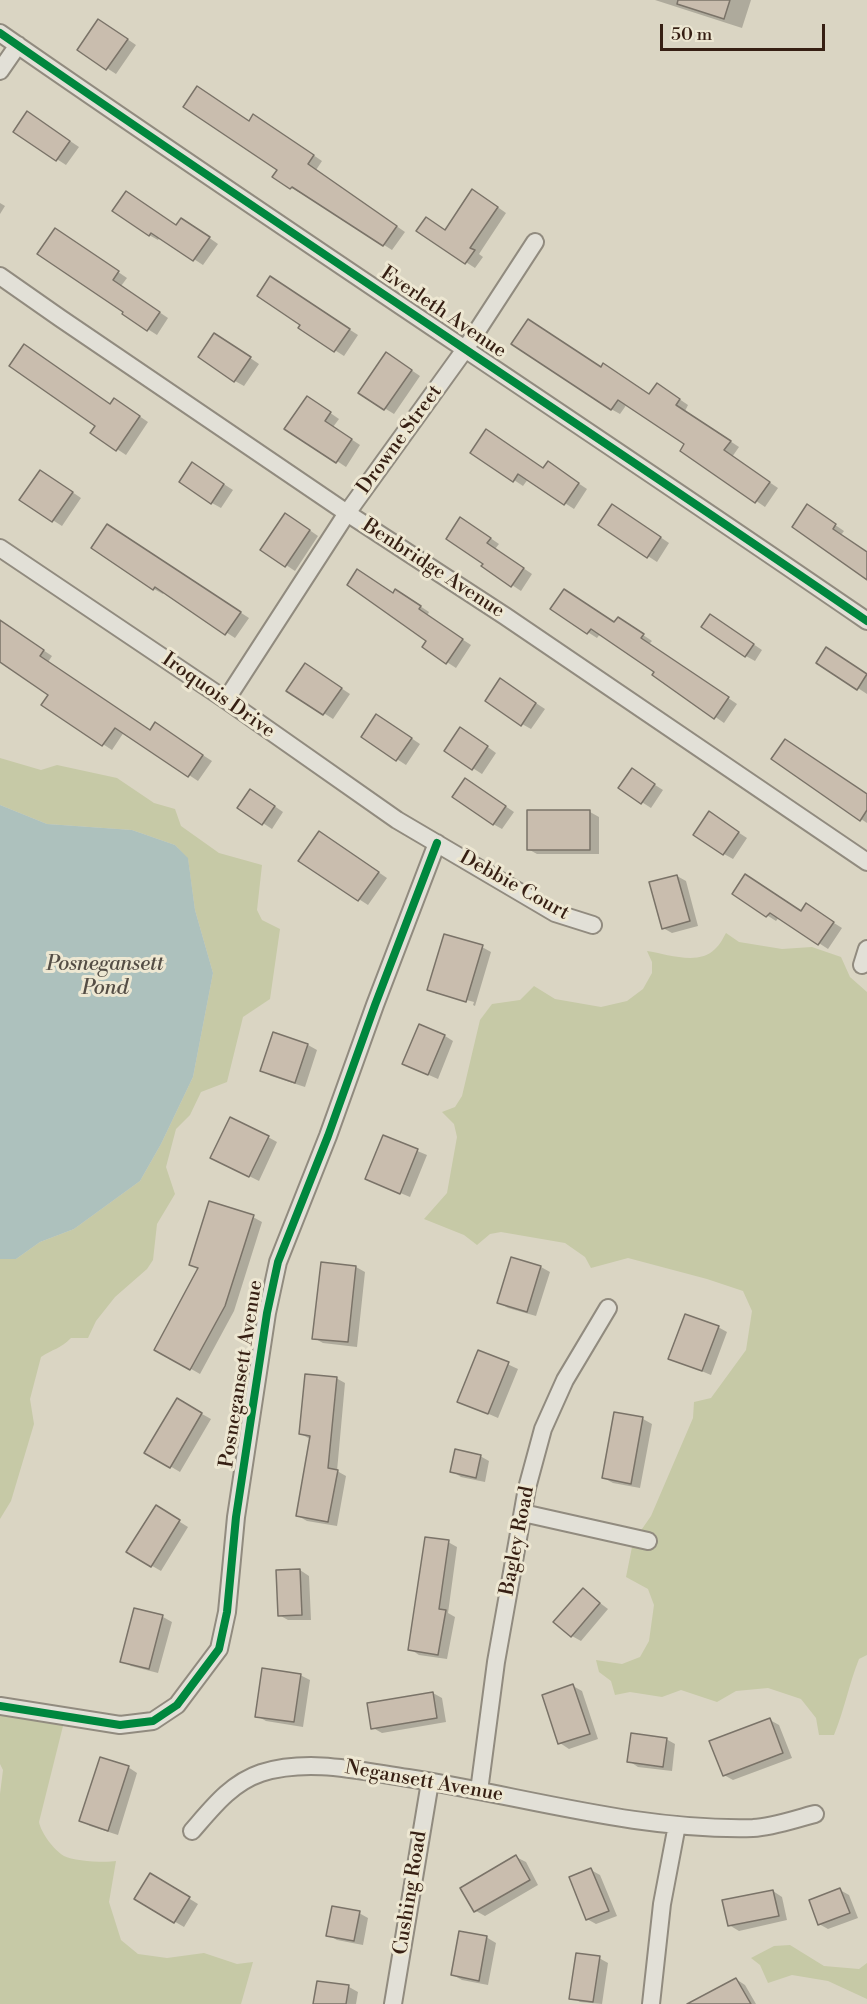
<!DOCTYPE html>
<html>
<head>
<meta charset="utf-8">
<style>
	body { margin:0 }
	#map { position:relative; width:867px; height:2004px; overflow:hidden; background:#dad5c3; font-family:"Libre Bodoni",serif }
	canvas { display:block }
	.scale { position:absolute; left:660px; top:24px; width:165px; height:27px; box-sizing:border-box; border:3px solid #361f13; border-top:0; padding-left:8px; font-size:18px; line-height:21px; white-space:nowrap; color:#361f13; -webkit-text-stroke:4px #ede7d2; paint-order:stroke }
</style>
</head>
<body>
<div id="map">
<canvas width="867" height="2004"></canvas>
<div class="scale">50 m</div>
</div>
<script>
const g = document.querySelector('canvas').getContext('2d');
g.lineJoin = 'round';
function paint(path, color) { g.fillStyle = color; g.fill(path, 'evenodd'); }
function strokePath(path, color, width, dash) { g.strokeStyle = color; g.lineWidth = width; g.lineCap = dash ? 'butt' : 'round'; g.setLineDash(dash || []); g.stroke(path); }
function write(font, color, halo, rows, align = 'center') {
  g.font = font + ' "Libre Bodoni",serif'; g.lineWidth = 6; g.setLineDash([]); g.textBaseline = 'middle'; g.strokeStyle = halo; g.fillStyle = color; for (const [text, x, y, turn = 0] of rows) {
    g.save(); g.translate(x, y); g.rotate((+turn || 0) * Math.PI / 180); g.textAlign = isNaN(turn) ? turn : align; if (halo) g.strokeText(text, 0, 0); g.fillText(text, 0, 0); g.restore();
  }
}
paint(new Path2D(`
	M0,758l41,12 16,-5 60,13 37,25 21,6 6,17 38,27 43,12 -5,45 5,10 18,9 -10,70 -27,18 -16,65 -26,10 -11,23 -14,14 -10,38 9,27 -18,30 -4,36 -6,9 -32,28 -19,24 -8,17h-17c-11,11 -18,11 -30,19l-11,42 4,25 -23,77 -11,18v-260h16l24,-17 34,-13 66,-48 21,-37 32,-67 20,-104 -18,-63 -7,-51 -13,-14 -43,-15 -85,-6 -47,-19z
	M726,933l13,9 43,7 30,-2 29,10 9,20 17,15v663l-8,4c-10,25 -15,52 -25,76h-15l-3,-17 -15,-19 -33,-11 -32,3 -19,11 -36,-12 -19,7 -32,-5 -15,3 -4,-14 -12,-9 -3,-12 26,4 18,-7 9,-16 5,-36 -6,-16 -22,-12 7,-35 18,-26 42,-98 1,-16 17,-4 35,-48 6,-39 -9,-20 -36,-12 -79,-21 -37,10 -6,-11 -20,-14 -64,-11 -11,2 -13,11 -13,-10 -40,-16 23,-26 10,-56 -3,-13 -12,-12 13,-5 7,-11 18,-76 12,-16 28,-4 14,-14 21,13 46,8 26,-6 16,-12 9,-16v-11l-5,-11c20,3 52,15 68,-2 5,-4 8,-11 11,-16z
	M0,1710l64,12 -25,100c2,11 15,28 25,34 9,5 41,7 52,5l-7,41 12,38 17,14 29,4 37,-5 33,11 16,-2 -12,42h-241v-210l3,-24 -3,-6z
	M790,1945l34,21 35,3 8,-6v36l-39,-18 -36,-6 -24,8 -8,-18 -9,-7 23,-12z`), '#c6c9a6');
paint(new Path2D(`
	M0,805l47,19 85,6 43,15 13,13 7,52 18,63 -20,104 -32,67 -21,37 -66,48 -34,13 -24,17h-16z`), '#adc1bd');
paint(new Path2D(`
	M655,0h96l-9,28z
	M108,26l28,19 -20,29 -37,-24z
	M36,118l43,29 -13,18 -51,-33z
	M263,121l59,40 -6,9 89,62 -13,18 -91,-58 -1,1 -26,-16 5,-7 -29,-47z
	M482,196l24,17 -27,41 4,3 -8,11 -57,-37h27z
	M0,203l5,3 -5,8z
	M114,211l63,16 14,-2 27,19 -15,21 -43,-28 -2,3 -9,-5z
	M64,235l63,43 -6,8 47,32 -11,17 -33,-21 1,-3z
	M279,284l79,51 -14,21 -44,-28 2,-3z
	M224,340l35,24 -15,22 -9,-5z
	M395,359l25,17 -26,38 -34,-21z
	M601,368l49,28 16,-6 22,15 -3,6 54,36 -7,10 46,31 -13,19 -83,-57 4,-6 -59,-40 -7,10 -9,-5z
	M316,403l23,16 -6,8 27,18 -14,22 -9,-6z
	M111,405h12l25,17 -22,33 -9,-6z
	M472,452l72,17h13l30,20 -13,20 -46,-30 -5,7z
	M202,470l31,20 -12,18 -9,-5z
	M50,477l31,21 -19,28 -41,-26z
	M622,511l47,32 -12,19 -57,-37z
	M816,512l28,19 -3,4 26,17v26z
	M295,520l23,16 -23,35 -9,-6z
	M470,524l29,20 -4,5 37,25 -11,17 -9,-6z
	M117,532l132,86 -14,20 -71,-46 -1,2 -9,-5z
	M394,594l11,2 24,16 -2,4 44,29 -15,23 -32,-21 4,-6z
	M552,609l63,15h12l25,17 -3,3 88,60 -13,19 -70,-49 2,-3 -56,-37 -3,4z
	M0,621l52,35 -4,6 103,69 13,-1 48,31 -14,20 -74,-49 -12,18 -69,-45 8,-11 -51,-34z
	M719,621l43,29 -7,11 -9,-5z
	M836,654l31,21v19l-49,-32z
	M314,670l36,24 -17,25 -45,-29z
	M510,686l35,23 -14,20 -9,-5z
	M386,721l34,23 -14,21 -43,-28z
	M470,734l26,19 -14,21 -36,-23z
	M641,776l22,14 -12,18 -31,-20z
	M474,785l40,27 -12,17 -9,-5z
	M867,795v28l-6,-4z
	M260,796l23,16 -11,17 -32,-21z
	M590,812l9,5v37h-62l-9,-5z
	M718,819l29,19 -14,21 -9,-5z
	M328,838l59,40 -19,27 -68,-44z
	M677,876l9,5 12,45 -26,7 -9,-5z
	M734,894l68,19 13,-2 27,17 -14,21 -49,-32 -3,4z
	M482,947l9,5 -16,54 -2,-1 1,-3 -37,-10v2l-8,-4z
	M274,1033l34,12 9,5 -12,37 -34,-11 -9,-6z
	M445,1036l8,5 -15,38 -34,-15z
	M268,1137l9,5 -18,39 -38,-19z
	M384,1137l43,18 -17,42 -43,-18z
	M253,1217l9,5 -28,89 -34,63 -44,-25z
	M512,1259l29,8 9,5 -14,44 -28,-8 -9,-5z
	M356,1267l9,5 -8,75 -34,-4 -9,-5z
	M718,1327l9,5 -16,43 -41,-17z
	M479,1351l39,18 -20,49 -39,-17z
	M336,1378l9,5 -8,88 9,5 -9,50 -30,-5 -9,-5 12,-77 -9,-5z
	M177,1400l34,19 -31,53 -34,-20z
	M643,1419l9,5 -12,64 -27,-5 -9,-5z
	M480,1456l9,5 -4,21 -24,-5 -9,-6z
	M156,1507l32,20 -27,44 -33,-19z
	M448,1542l9,5 -9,66 7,4 -8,42 -28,-4 -9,-6z
	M300,1570l9,6 2,44h-23l-9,-5z
	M583,1590l25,19 -27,32 -9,-5z
	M135,1609l28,8 9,5 -14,51 -27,-7 -9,-5z
	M300,1675l10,5 -7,47 -37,-6 -9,-5z
	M573,1686l9,5 16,48 -29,10 -9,-6z
	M433,1693l9,5 4,24 -64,11 -9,-5z
	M770,1720l9,5 13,33 -59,22 -9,-5z
	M666,1739l9,5 -3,27 -34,-4 -9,-6z
	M128,1767l9,6 -19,62 -28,-9 -9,-6z
	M516,1857l10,5 12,23 -53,31 -9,-5z
	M591,1870l9,5 17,41 -21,8 -9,-5z
	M151,1875l47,29 -14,23 -48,-28z
	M840,1890l9,5 9,23 -30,11 -9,-5z
	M773,1891l9,6 5,23 -48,11 -10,-6z
	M359,1913l9,5 -5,27 -26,-5 -9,-5z
	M486,1937l10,6 -8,42 -26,-5 -9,-5z
	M599,1958l9,5 -6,41 -22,-2 -9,-5z
	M736,1979l9,6 11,19h-45z
	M349,1987l9,5 -2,12h-41z`), '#0003');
const building = new Path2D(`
	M678,0h52l-6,19 -47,-15z
	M98,19l30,20 -22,31 -29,-20z
	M197,86l52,35 4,-7 61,41 -6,9 89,62 -14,20 -91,-59 -2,2 -18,-12 5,-7 -94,-63z
	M27,111l43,30 -14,20 -43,-29z
	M472,189l26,18 -28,41 5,2 -10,14 -49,-33 10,-14 19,13z
	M126,191l50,34 5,-7 29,19 -17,24 -42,-28 -2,3 -37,-25z
	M55,228l64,43 -6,9 47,32 -13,19 -25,-17 1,-2 -86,-58z
	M270,276l80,53 -16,23 -36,-24 2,-3 -43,-29z
	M528,319l73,48 2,-4 46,31 8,-11 23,16 -4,6 55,36 -7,9 46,32 -15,21 -75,-52 4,-7 -66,-44 -7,10 -100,-66z
	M214,333l37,24 -17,25 -36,-25z
	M24,344l86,60 4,-6 26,18 -24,35 -26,-18 5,-7 -86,-60z
	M386,352l26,18 -28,40 -26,-17z
	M307,396l24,16 -6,9 27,18 -16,24 -52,-34z
	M486,429l57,39 5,-7 31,22 -15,22 -46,-31 -5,8 -43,-29z
	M192,462l32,22 -13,20 -32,-22z
	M40,470l33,22 -21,30 -33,-22z
	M612,504l49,33 -14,21 -49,-33z
	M807,504l29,20 -3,5 34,23v28l-75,-53z
	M285,513l25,17 -25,37 -25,-17z
	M460,517l31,21 -4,5 37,25 -13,19 -30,-21 2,-2 -37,-25z
	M107,524l134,88 -16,23 -70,-48 -2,3 -62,-42z
	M357,569l36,24 2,-4 26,17 -2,3 44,30 -17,25 -24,-17 4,-6 -79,-56z
	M564,589l50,33 4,-5 26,17 -3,4 88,59 -15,22 -62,-44 2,-3 -63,-43 -4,5 -37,-25z
	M710,614l44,30 -9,13 -44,-30z
	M0,620l44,30 -4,6 110,74 5,-8 48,33 -15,22 -73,-49 -13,18 -61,-41 7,-10 -48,-33z
	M826,647l41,27 -10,16 -41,-27z
	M305,663l37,25 -19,27 -37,-24z
	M500,678l36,25 -15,23 -36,-25z
	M376,714l36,24 -16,23 -35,-24z
	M460,727l28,19 -16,24 -28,-19z
	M785,739l82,55v16l-7,11 -89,-62z
	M632,768l23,16 -14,20 -23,-16z
	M465,778l41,28 -13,19 -41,-28z
	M250,789l25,17 -13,19 -25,-17z
	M527,810h63v40h-63z
	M709,811l30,21 -16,23 -30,-20z
	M319,831l60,41 -21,29 -60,-40z
	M745,874l56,37 5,-8 28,19 -16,23 -48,-32 -4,4 -34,-23z
	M677,875l13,46 -28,8 -13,-47z
	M444,934l39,11 -17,57 -39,-12z
	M419,1024l26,11 -17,40 -26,-11z
	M273,1032l35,12 -13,39 -35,-12z
	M230,1117l39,19 -20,41 -39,-19z
	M383,1135l35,14 -18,45 -35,-15z
	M209,1201l45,14 -29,91 -35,64 -36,-20 44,-82 -9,-3z
	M511,1257l30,9 -14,46 -30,-9z
	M321,1262l35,4 -8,76 -36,-3z
	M685,1314l34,12 -17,45 -34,-12z
	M478,1350l31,12 -21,52 -31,-12z
	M305,1374l32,3 -9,91 10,2 -10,52 -32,-6 14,-80 -11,-2z
	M177,1398l25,15 -32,55 -26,-15z
	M614,1412l29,5 -12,67 -29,-6z
	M455,1449l26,6 -5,23 -26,-6z
	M156,1505l24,15 -29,47 -25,-15z
	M425,1537l24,3 -10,69 7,1 -8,45 -30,-5z
	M300,1569l2,46 -24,1 -2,-46z
	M583,1588l17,15 -29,34 -18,-15z
	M134,1608l29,7 -14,54 -29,-7z
	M262,1668l39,6 -7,48 -39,-5z
	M573,1684l17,50 -32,10 -16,-49z
	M433,1692l4,26 -66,11 -4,-26z
	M770,1718l13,35 -60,23 -14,-35z
	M631,1733l36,5 -4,29 -36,-5z
	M100,1757l29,9 -21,65 -29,-10z
	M516,1855l14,25 -56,32 -14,-24z
	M591,1868l18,43 -23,9 -17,-43z
	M150,1873l40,24 -16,26 -40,-24z
	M840,1888l10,25 -32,12 -9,-25z
	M773,1890l6,26 -51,10 -6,-26z
	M332,1906l28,5 -6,30 -28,-5z
	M459,1931l28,5 -8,45 -28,-6z
	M576,1953l24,3 -7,46 -24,-3z
	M736,1978l15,26h-64z
	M317,1981l32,4 -3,19h-33z`);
paint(building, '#c9bdae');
strokePath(building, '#7a7368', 1.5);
const street = new Path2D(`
	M0,33c286,199 579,390 867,588
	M0,71l18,-26
	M0,276l60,42 287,195 158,103 362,246
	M0,548l226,152 171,120 158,93 38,12
	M226,700l121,-187 119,-165 69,-106
	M862,965l5,-16
	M523,1513l125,28
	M0,1706l120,19 33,-4 24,-16 42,-56 8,-37 9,-95 31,-204 11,-51 50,-126 47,-131 62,-162
	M479,1791l17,-129 31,-174 16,-59 22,-49 43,-72
	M192,1831c20,-23 39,-48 69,-58 48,-15 99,-2 147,5 115,18 229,53 345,50 20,-1 42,-9 62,-14
	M393,2004l37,-222
	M651,2004l11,-100 15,-79`);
strokePath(street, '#918b7f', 20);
strokePath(street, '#e2e0d7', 16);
strokePath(new Path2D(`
	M0,33c286,199 579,390 867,588
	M0,1706l120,19 33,-4 24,-16 42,-56 8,-37 9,-95 31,-204 11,-51 50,-126 47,-131 62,-162`), '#00873e', 8);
write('20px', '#361f13', '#ede7d2', [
	["Everleth Avenue",443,313,34],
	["Drowne Street",400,440,-54],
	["Benbridge Avenue",433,569,33],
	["Iroquois Drive",218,696,35],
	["Debbie Court",514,886,29],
	["Posnegansett Avenue",242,1374,-81],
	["Bagley Road",518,1541,-79],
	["Negansett Avenue",424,1782,10],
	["Cushing Road",411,1893,-81]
]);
write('italic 21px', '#544d45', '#ede7d2', [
	["Posnegansett",105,965],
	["Pond",105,989]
]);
</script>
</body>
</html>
